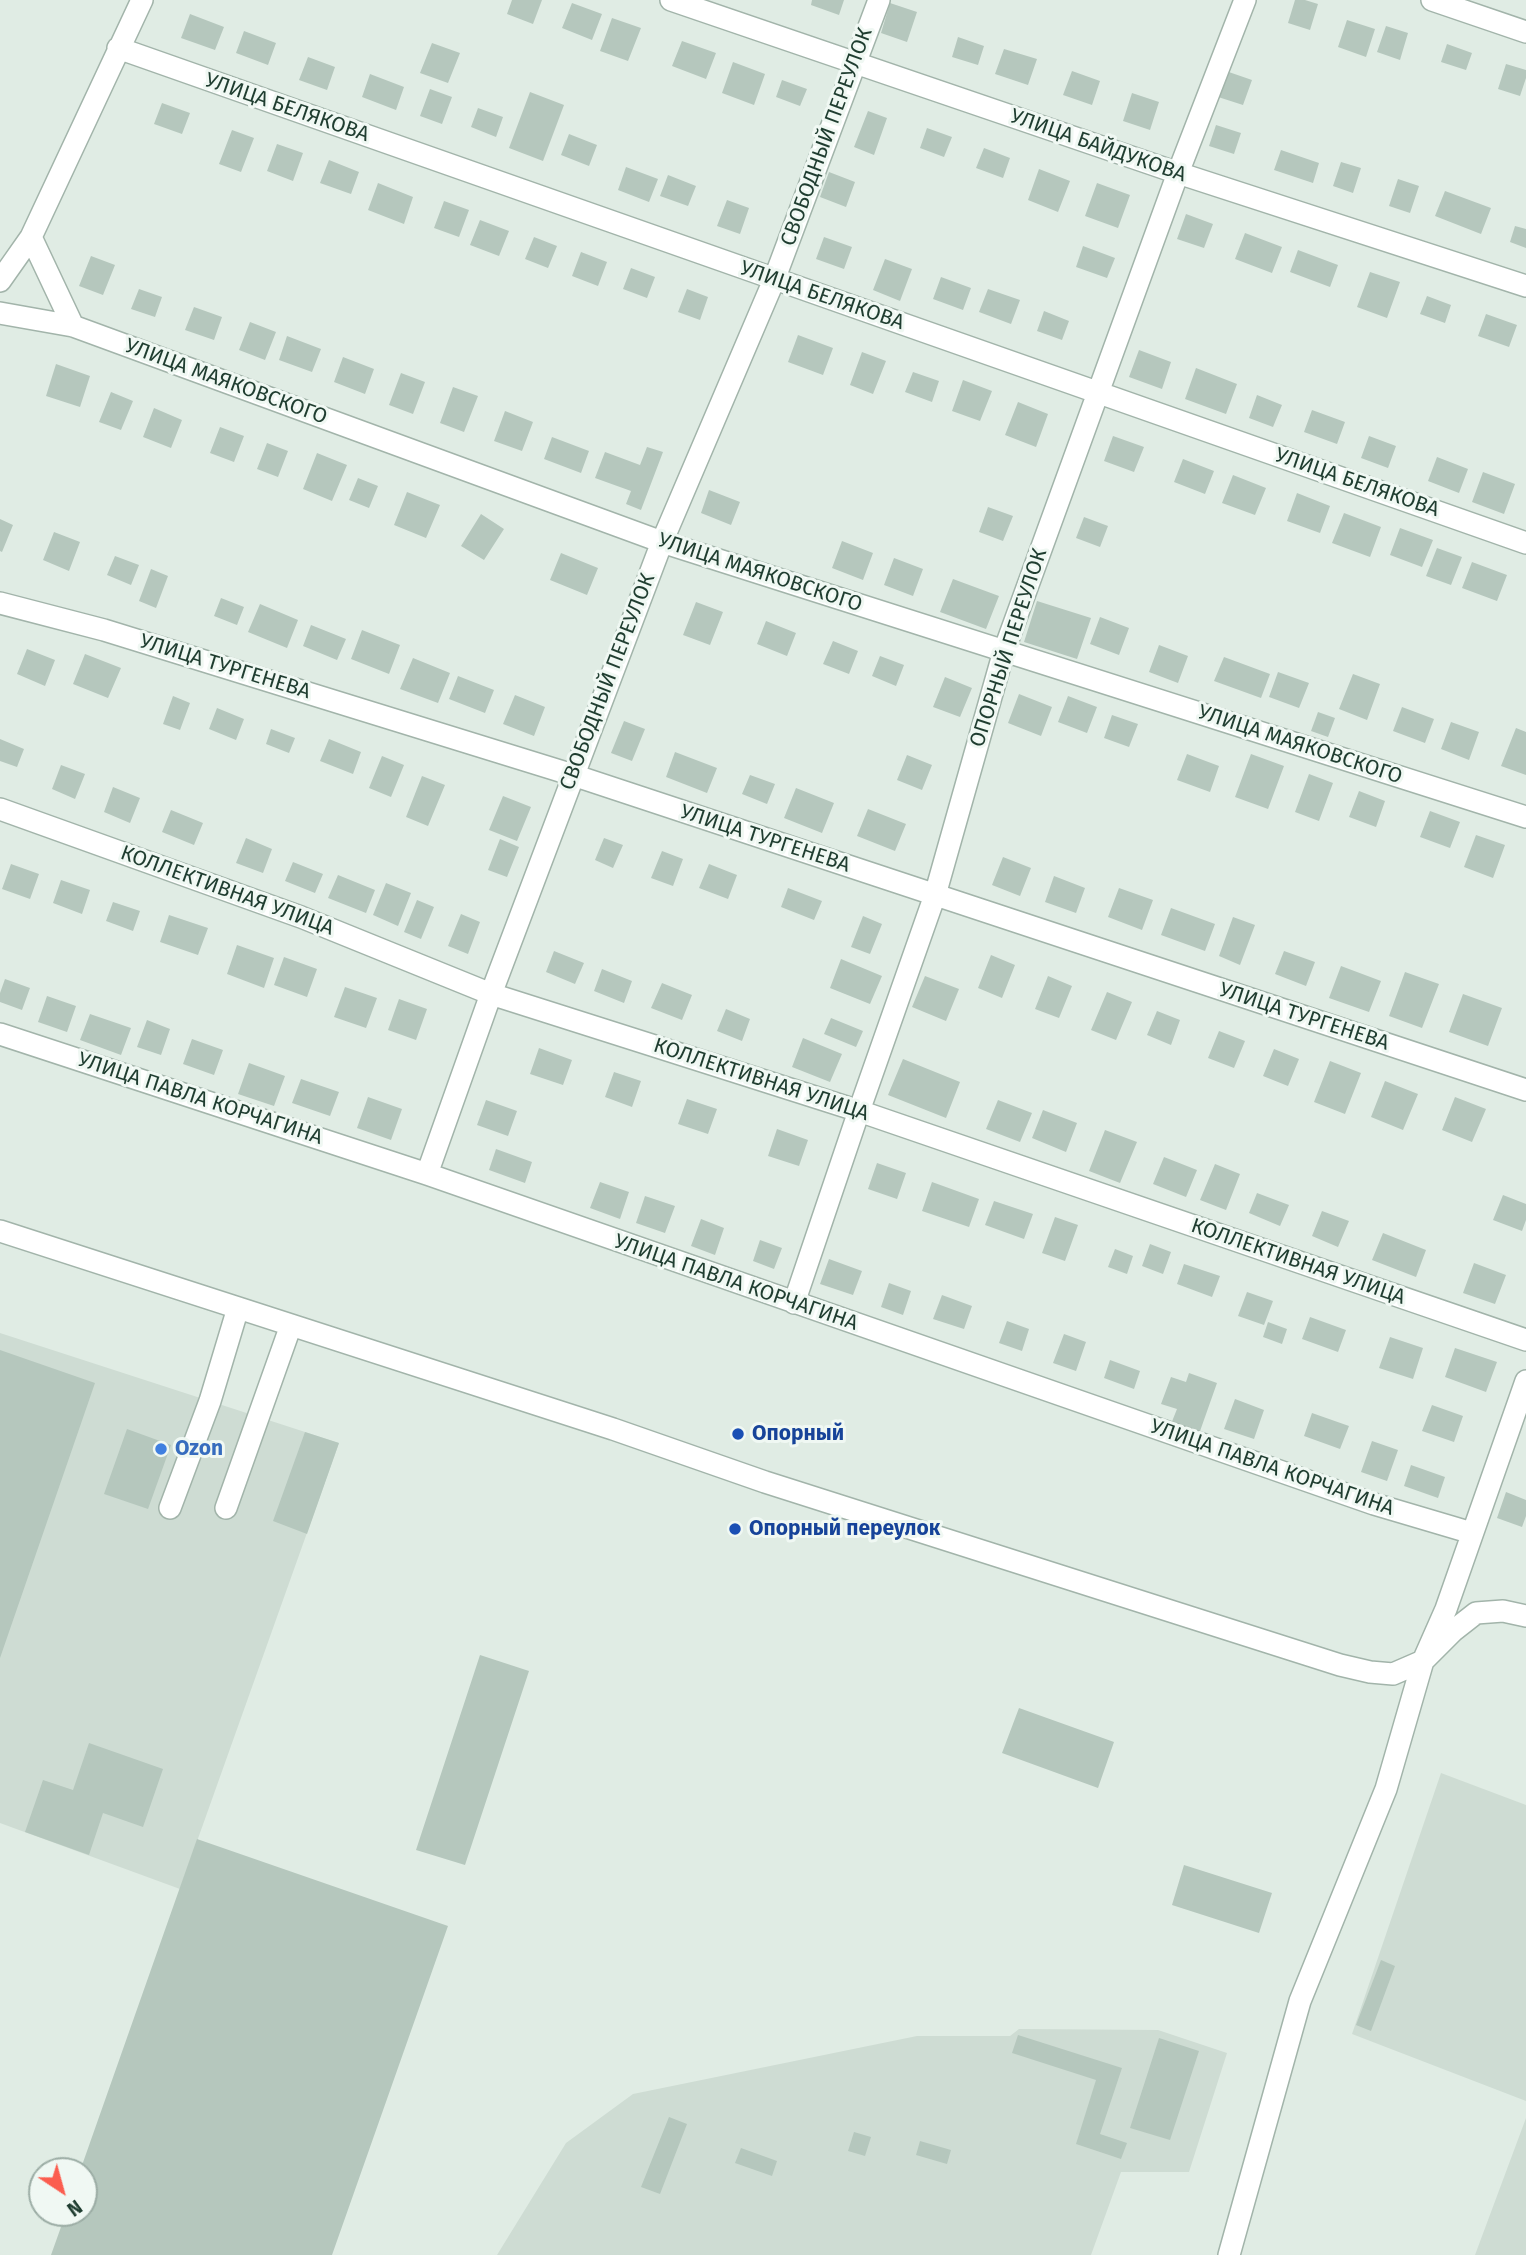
<!DOCTYPE html>
<html>
<head>
<meta charset="utf-8">
<style>
	body { margin:0 }
	#map { position:relative; width:1526px; height:2255px; overflow:hidden; background:#e0ece4; font-family:"Fira Sans",sans-serif }
	canvas { display:block }
	.north { position:absolute; left:28px; top:2157px; width:70px; height:70px; box-sizing:border-box; background:#f0f8f3; border:2px solid #9cada5; border-radius:50%; rotate:144deg; font-size:19px; font-weight:700; line-height:28px; text-align:center; color:#1f3d30 }
	.north::after { content:''; display:block; margin:auto; width:24px; height:32px; background:#fb5d4f; clip-path:polygon(50% 0,100% 100%,50% 72%,0 100%) }
</style>
</head>
<body>
<div id="map">
<canvas width="1526" height="2255"></canvas>
<div class="north">N</div>
</div>
<script>
const g = document.querySelector('canvas').getContext('2d');
g.lineJoin = 'round';
function paint(path, color) { g.fillStyle = color; g.fill(path, 'evenodd'); }
function strokePath(path, color, width, dash) { g.strokeStyle = color; g.lineWidth = width; g.lineCap = dash ? 'butt' : 'round'; g.setLineDash(dash || []); g.stroke(path); }
function write(font, color, halo, rows, align = 'center') {
  g.font = font + ' "Fira Sans",sans-serif'; g.lineWidth = 6; g.setLineDash([]); g.textBaseline = 'middle'; g.strokeStyle = halo; g.fillStyle = color; for (const [text, x, y, turn = 0] of rows) {
    g.save(); g.translate(x, y); g.rotate((+turn || 0) * Math.PI / 180); g.textAlign = isNaN(turn) ? turn : align; if (halo) g.strokeText(text, 0, 0); g.fillText(text, 0, 0); g.restore();
  }
}
paint(new Path2D(`
	M0,1333l339,110 -159,446 -180,-66z
	M1441,1773l85,32v296l-174,-67z
	M1019,2029l139,1 69,23 -38,119h-68l-30,83h-594l69,-112 67,-49 284,-58h93z
	M1526,2118v137h-51z`), '#cedcd3');
paint(new Path2D(`
	M512,0h30l-9,24 -26,-10z
	M812,0h32l-5,15 -28,-10z
	M1295,0h10l13,4 -8,26 -22,-7z
	M572,3l30,11 -10,26 -30,-12z
	M890,3l27,9 -10,30 -26,-9z
	M190,14l34,13 -9,23 -34,-12z
	M612,18l29,10 -13,33 -28,-10z
	M1347,20l28,9 -9,28 -28,-10z
	M1386,26l22,7 -8,27 -23,-8z
	M244,31l32,12 -8,22 -32,-12z
	M958,37l26,9 -6,19 -26,-8z
	M682,41l34,12 -10,26 -34,-13z
	M432,43l28,10 -12,30 -28,-10z
	M1447,44l25,9 -6,17 -25,-8z
	M1004,49l33,10 -9,26 -33,-11z
	M308,57l27,10 -8,23 -28,-10z
	M733,62l32,12 -11,31 -32,-12z
	M1506,64l20,6v8l-6,18 -22,-7z
	M1223,70l29,10 -9,25 -28,-9z
	M1072,71l28,10 -8,24 -29,-10z
	M370,74l34,13 -8,23 -34,-13z
	M782,80l25,9 -7,17 -24,-9z
	M430,89l22,8 -10,27 -22,-8z
	M530,92l34,13 -21,56 -34,-13z
	M1132,93l27,9 -9,28 -27,-9z
	M162,103l28,10 -8,21 -28,-10z
	M478,108l25,9 -7,20 -25,-10z
	M868,111l19,7 -13,37 -20,-8z
	M1216,125l25,8 -7,21 -25,-8z
	M927,128l25,9 -8,20 -24,-9z
	M232,130l22,8 -13,34 -22,-8z
	M569,134l28,11 -8,21 -28,-11z
	M277,144l26,9 -10,28 -26,-10z
	M984,148l26,10 -7,20 -27,-10z
	M1281,150l38,13 -6,20 -39,-13z
	M329,160l30,12 -8,22 -31,-11z
	M1341,162l20,6 -8,25 -20,-7z
	M626,167l32,12 -9,23 -31,-12z
	M1039,169l31,12 -12,31 -30,-12z
	M829,172l26,10 -9,25 -26,-10z
	M668,175l28,11 -8,20 -28,-10z
	M1398,179l21,7 -9,27 -21,-7z
	M378,183l35,14 -9,27 -36,-14z
	M1097,183l33,12 -12,33 -33,-12z
	M1445,191l46,17 -10,26 -46,-18z
	M727,200l22,8 -9,26 -23,-8z
	M444,201l25,9 -10,27 -25,-9z
	M1186,214l27,10 -9,24 -27,-9z
	M480,220l29,11 -10,25 -29,-11z
	M1515,226l11,3v19l-16,-6z
	M1245,233l37,14 -10,26 -37,-14z
	M534,237l23,9 -9,22 -23,-9z
	M824,237l28,10 -8,22 -28,-10z
	M1083,246l32,12 -8,20 -31,-11z
	M1298,250l40,15 -8,22 -40,-15z
	M581,252l26,10 -9,24 -26,-10z
	M91,256l24,9 -12,30 -24,-9z
	M885,259l27,10 -12,32 -27,-11z
	M631,268l24,9 -8,21 -24,-9z
	M1370,272l30,10 -13,36 -30,-11z
	M941,277l30,11 -8,22 -30,-11z
	M139,289l23,8 -7,20 -24,-8z
	M687,289l21,8 -8,23 -22,-8z
	M988,289l32,11 -9,24 -32,-12z
	M1427,296l24,9 -6,18 -25,-9z
	M194,307l28,10 -8,23 -29,-10z
	M1044,311l25,10 -7,19 -25,-9z
	M1486,314l31,11 -8,22 -31,-11z
	M250,322l26,10 -11,28 -26,-10z
	M798,335l35,13 -10,27 -35,-13z
	M287,336l34,13 -9,23 -33,-12z
	M1139,350l32,12 -9,27 -33,-12z
	M862,352l24,9 -13,33 -23,-9z
	M343,357l31,12 -9,25 -31,-12z
	M56,364l34,12 -10,31 -34,-11z
	M1196,368l41,16 -11,30 -41,-15z
	M913,372l26,9 -7,21 -27,-10z
	M401,373l24,9 -12,32 -24,-9z
	M963,380l29,11 -12,30 -28,-10z
	M453,387l25,9 -14,36 -24,-9z
	M111,392l22,9 -12,29 -22,-8z
	M1257,395l25,10 -9,22 -24,-9z
	M1018,402l30,12 -12,33 -31,-12z
	M154,408l28,12 -11,28 -28,-11z
	M1312,410l33,12 -8,22 -33,-12z
	M505,411l28,11 -11,29 -28,-10z
	M220,427l24,9 -10,26 -24,-9z
	M1113,436l31,11 -10,25 -30,-11z
	M1369,436l27,10 -8,22 -27,-10z
	M552,437l37,14 -8,22 -37,-14z
	M267,443l21,8 -10,26 -21,-8z
	M647,447l16,5 -22,58 -15,-6 5,-13 -36,-13 10,-26 35,13z
	M317,453l30,12 -15,36 -29,-12z
	M1437,457l31,12 -9,24 -31,-12z
	M1183,459l31,12 -9,23 -31,-12z
	M1483,472l32,12 -11,30 -32,-12z
	M1233,475l33,13 -11,27 -33,-12z
	M358,478l20,8 -9,22 -20,-8z
	M709,490l31,12 -9,23 -30,-12z
	M407,492l33,13 -14,33 -32,-13z
	M1297,493l33,13 -10,27 -33,-12z
	M988,507l25,9 -10,25 -24,-9z
	M1344,513l37,14 -11,30 -38,-14z
	M481,514l23,15 -20,31 -23,-14z
	M1084,517l24,9 -8,21 -24,-9z
	M0,519l13,6 -11,27 -2,-1z
	M1400,528l33,12 -11,27 -32,-12z
	M54,532l26,10 -11,29 -26,-11z
	M842,541l31,12 -10,27 -31,-12z
	M1437,548l25,9 -11,28 -25,-9z
	M561,553l37,15 -11,27 -37,-15z
	M115,556l24,9 -8,20 -24,-10z
	M894,558l29,11 -10,27 -29,-11z
	M1472,562l35,13 -10,26 -35,-13z
	M151,569l17,7 -12,32 -17,-7z
	M953,579l46,17 -13,33 -46,-17z
	M221,598l23,9 -7,18 -23,-9z
	M1037,601l54,17 -14,41 -53,-17z
	M696,602l27,10 -13,33 -27,-10z
	M260,604l38,16 -11,28 -39,-16z
	M1100,617l29,11 -10,27 -29,-11z
	M766,621l30,12 -9,23 -30,-12z
	M311,625l35,14 -9,21 -34,-14z
	M362,630l38,15 -11,29 -38,-15z
	M833,641l25,10 -9,23 -26,-10z
	M1159,645l29,11 -10,27 -29,-11z
	M27,649l28,11 -10,26 -28,-12z
	M85,654l36,14 -13,30 -35,-14z
	M880,656l24,9 -8,21 -24,-10z
	M1224,657l46,17 -9,24 -47,-17z
	M413,658l37,15 -12,30 -38,-14z
	M1278,672l31,11 -10,25 -30,-11z
	M1353,674l27,10 -13,36 -28,-11z
	M458,676l36,14 -9,23 -36,-14z
	M945,677l27,11 -12,29 -27,-10z
	M1019,694l33,13 -11,29 -33,-13z
	M515,695l30,12 -11,29 -31,-12z
	M173,696l17,7 -10,27 -17,-6z
	M1068,696l29,11 -10,26 -29,-11z
	M1402,707l32,12 -9,24 -32,-12z
	M217,708l27,11 -8,21 -27,-11z
	M1318,712l17,6 -7,19 -17,-6z
	M1112,715l26,9 -9,23 -25,-9z
	M624,721l21,8 -13,32 -21,-8z
	M1451,722l28,10 -10,28 -28,-11z
	M1516,728l10,4v43l-25,-9z
	M271,729l24,9 -6,15 -23,-9z
	M0,739l24,10 -7,18 -17,-6z
	M329,739l32,13 -8,22 -33,-13z
	M675,752l42,16 -10,25 -41,-16z
	M1187,754l32,12 -9,26 -33,-12z
	M1251,754l33,12 -16,43 -33,-12z
	M907,755l25,10 -10,25 -25,-10z
	M382,756l22,9 -13,32 -22,-9z
	M61,765l24,9 -10,25 -23,-10z
	M1309,774l24,9 -14,38 -24,-9z
	M750,775l25,9 -8,20 -25,-10z
	M422,776l23,9 -17,41 -22,-9z
	M113,787l27,11 -10,25 -26,-11z
	M796,788l38,15 -12,30 -38,-15z
	M1359,791l26,10 -9,26 -27,-10z
	M503,796l28,11 -14,34 -28,-11z
	M868,809l38,15 -11,27 -38,-15z
	M171,810l32,13 -9,22 -32,-13z
	M1430,811l30,11 -10,26 -30,-11z
	M1476,835l29,10 -12,33 -29,-11z
	M246,838l26,11 -9,24 -27,-10z
	M604,838l19,7 -10,23 -18,-8z
	M500,839l19,8 -12,30 -19,-7z
	M662,851l21,8 -10,27 -22,-8z
	M1003,857l28,11 -11,28 -28,-11z
	M293,862l30,12 -8,19 -30,-12z
	M11,864l28,10 -9,25 -28,-10z
	M709,864l28,11 -9,24 -29,-11z
	M338,875l37,15 -9,23 -38,-15z
	M1054,876l31,12 -9,25 -31,-11z
	M61,880l29,10 -8,24 -29,-11z
	M386,883l25,10 -13,33 -25,-11z
	M788,888l34,13 -8,19 -33,-13z
	M1119,888l34,12 -11,30 -34,-13z
	M417,900l17,7 -13,32 -17,-7z
	M113,902l27,9 -7,20 -27,-10z
	M1171,908l44,16 -10,27 -44,-16z
	M461,914l19,8 -12,32 -20,-8z
	M169,915l39,13 -10,27 -38,-13z
	M863,916l19,8 -12,30 -19,-7z
	M1233,917l22,8 -15,40 -21,-9z
	M237,945l37,13 -10,30 -37,-14z
	M554,951l30,12 -9,21 -29,-12z
	M1284,951l31,11 -9,24 -31,-12z
	M991,955l24,10 -13,33 -24,-10z
	M284,957l33,12 -10,28 -33,-12z
	M841,959l41,17 -12,28 -40,-16z
	M1341,966l40,15 -12,31 -40,-14z
	M602,969l30,12 -8,22 -30,-12z
	M1405,972l34,12 -17,44 -33,-12z
	M925,976l34,13 -13,32 -34,-14z
	M1048,976l24,10 -13,32 -24,-9z
	M5,979l25,9 -8,22 -22,-8v-9z
	M662,983l30,12 -10,25 -31,-12z
	M345,987l32,11 -11,30 -32,-11z
	M1107,992l25,10 -16,38 -25,-10z
	M1463,994l39,14 -14,38 -39,-14z
	M47,996l29,10 -9,26 -29,-10z
	M399,999l28,10 -11,31 -28,-10z
	M726,1009l24,10 -8,22 -25,-10z
	M1157,1011l23,9 -9,25 -24,-10z
	M90,1014l41,14 -10,27 -41,-15z
	M831,1018l32,13 -7,16 -32,-13z
	M147,1020l23,9 -9,26 -24,-8z
	M1219,1031l26,10 -11,27 -26,-10z
	M803,1038l39,16 -12,28 -38,-15z
	M192,1039l31,11 -9,25 -31,-11z
	M539,1048l33,12 -9,25 -33,-11z
	M1274,1049l25,10 -11,27 -25,-10z
	M903,1059l57,23 -14,36 -58,-23z
	M1330,1061l31,12 -16,41 -31,-12z
	M249,1063l36,13 -11,30 -36,-12z
	M614,1072l27,9 -9,26 -27,-10z
	M301,1079l38,13 -9,24 -38,-13z
	M1385,1081l33,13 -15,36 -32,-13z
	M368,1097l34,12 -11,31 -34,-12z
	M1455,1097l31,12 -14,33 -30,-12z
	M687,1099l30,10 -9,25 -30,-10z
	M486,1100l31,11 -9,25 -31,-11z
	M998,1100l34,13 -12,29 -34,-13z
	M1043,1110l34,13 -11,29 -34,-14z
	M777,1129l31,11 -9,26 -31,-10z
	M1105,1130l32,12 -17,41 -31,-12z
	M496,1149l36,13 -7,21 -36,-13z
	M1164,1157l33,13 -11,27 -33,-13z
	M877,1163l29,10 -9,26 -29,-10z
	M1215,1164l25,10 -14,36 -26,-10z
	M600,1182l29,10 -9,27 -30,-11z
	M932,1182l47,17 -10,28 -47,-16z
	M1257,1193l32,12 -9,21 -31,-13z
	M1503,1195l23,9v16l-4,11 -29,-11z
	M645,1196l30,10 -10,27 -29,-10z
	M994,1201l39,13 -9,25 -39,-14z
	M1322,1211l27,10 -11,26 -26,-11z
	M1055,1217l23,8 -13,36 -23,-8z
	M701,1219l23,9 -9,27 -24,-9z
	M1383,1233l43,17 -10,27 -44,-17z
	M760,1240l22,8 -8,21 -21,-8z
	M1150,1244l21,8 -8,22 -21,-8z
	M1115,1249l18,7 -6,18 -19,-7z
	M829,1259l33,12 -9,24 -33,-11z
	M1474,1263l32,12 -11,29 -32,-11z
	M1184,1264l36,12 -8,21 -35,-13z
	M889,1283l22,8 -8,24 -22,-8z
	M1247,1292l26,9 -9,24 -26,-9z
	M942,1295l30,11 -8,23 -31,-10z
	M1310,1317l36,13 -8,22 -36,-13z
	M1007,1321l22,8 -7,22 -23,-8z
	M1268,1322l19,7 -5,15 -19,-7z
	M1064,1334l22,8 -10,29 -23,-8z
	M1390,1337l33,11 -10,31 -34,-11z
	M1455,1348l42,14 -11,30 -41,-15z
	M0,1350l95,33 -95,275z
	M1110,1360l30,11 -6,18 -30,-11z
	M1189,1373l28,10 -18,51 -28,-10 6,-15 -16,-5 10,-27 15,5z
	M1235,1399l29,11 -10,29 -30,-10z
	M1432,1405l31,11 -9,26 -32,-11z
	M1312,1413l37,13 -9,23 -36,-13z
	M127,1429l44,16 -23,64 -44,-15z
	M305,1432l34,11 -32,91 -34,-13z
	M1372,1441l26,9 -11,31 -26,-9z
	M1411,1465l34,12 -7,21 -34,-12z
	M1506,1492l20,8v16l-4,11 -25,-9z
	M480,1655l49,16 -64,194 -49,-15z
	M1019,1708l95,34 -16,46 -96,-35z
	M89,1743l74,26 -20,58 -40,-14 -14,42 -64,-23 18,-52 30,10z
	M197,1839l251,87 -116,329h-281l15,-42h18v-42h-4z
	M1184,1865l88,28 -13,40 -87,-28z
	M1381,1960l14,6 -24,65 -15,-6z
	M1018,2035l104,33 -22,66 27,9 -6,16 -45,-15 20,-64 -84,-27z
	M1159,2038l40,13 -29,89 -40,-12z
	M669,2117l18,7 -27,70 -19,-7z
	M854,2132l17,5 -6,19 -17,-5z
	M920,2141l31,9 -4,14 -31,-9z
	M741,2148l36,13 -5,15 -37,-13z`), '#b5c7bd');
const minor = new Path2D(`
	M671,0l507,173 348,113
	M1432,0l94,32
	M118,48l1408,495
	M31,237l42,89
	M0,281l31,-44 111,-237
	M0,313l73,13 589,216 864,275
	M0,603l104,27 469,145 953,315
	M0,809l301,108 190,77 368,117 667,229
	M0,1034l427,140 947,330 98,29
	M427,1174l64,-180 171,-452 112,-262 105,-280
	M0,1231l613,198 152,53 575,183 30,7 23,2 30,-13 30,-30 23,-18 27,-2 23,5
	M794,1303l65,-192 76,-216 69,-244 174,-478 67,-173
	M170,1508l40,-107 28,-93
	M226,1508l65,-183
	M1229,2255l71,-254 86,-212 37,-128 23,-52 80,-228`);
strokePath(minor, '#a2b4aa', 24);
strokePath(minor, '#fff', 21);
for (const [x, y, r, color] of [
	[738,1434,7,"#1a4fb4"],
	[161,1449,7,"#3f7fe0"],
	[735,1529,7,"#1a4fb4"]
]) { const dot = new Path2D(); dot.arc(x, y, r, 0, 2 * Math.PI); g.fillStyle = color; g.fill(dot); strokePath(dot, '#f0f8f3', 2.5); }
write('21px', '#1f3d30', '#f0f8f3', [
	["УЛИЦА БЕЛЯКОВА",287,108,19],
	["СВОБОДНЫЙ ПЕРЕУЛОК",827,137,-70],
	["УЛИЦА БАЙДУКОВА",1098,146,19],
	["УЛИЦА БЕЛЯКОВА",822,296,19],
	["УЛИЦА МАЯКОВСКОГО",226,382,20],
	["УЛИЦА БЕЛЯКОВА",1357,483,19],
	["УЛИЦА МАЯКОВСКОГО",760,573,18],
	["ОПОРНЫЙ ПЕРЕУЛОК",1009,648,-72],
	["УЛИЦА ТУРГЕНЕВА",225,667,17],
	["СВОБОДНЫЙ ПЕРЕУЛОК",608,682,-69],
	["УЛИЦА МАЯКОВСКОГО",1300,745,18],
	["УЛИЦА ТУРГЕНЕВА",765,839,18],
	["КОЛЛЕКТИВНАЯ УЛИЦА",227,891,20],
	["УЛИЦА ТУРГЕНЕВА",1304,1017,18],
	["КОЛЛЕКТИВНАЯ УЛИЦА",761,1080,18],
	["УЛИЦА ПАВЛА КОРЧАГИНА",200,1099,18],
	["КОЛЛЕКТИВНАЯ УЛИЦА",1298,1262,19],
	["УЛИЦА ПАВЛА КОРЧАГИНА",736,1283,19],
	["УЛИЦА ПАВЛА КОРЧАГИНА",1272,1468,19]
]);
write('bold 21px', '#164399', '#f0f8f3', [
	["Опорный",752,1434],
	["Опорный переулок",749,1529]
], 'left');
write('bold 21px', '#366cbe', '#f0f8f3', [
	["Ozon",175,1449]
], 'left');
</script>
</body>
</html>
